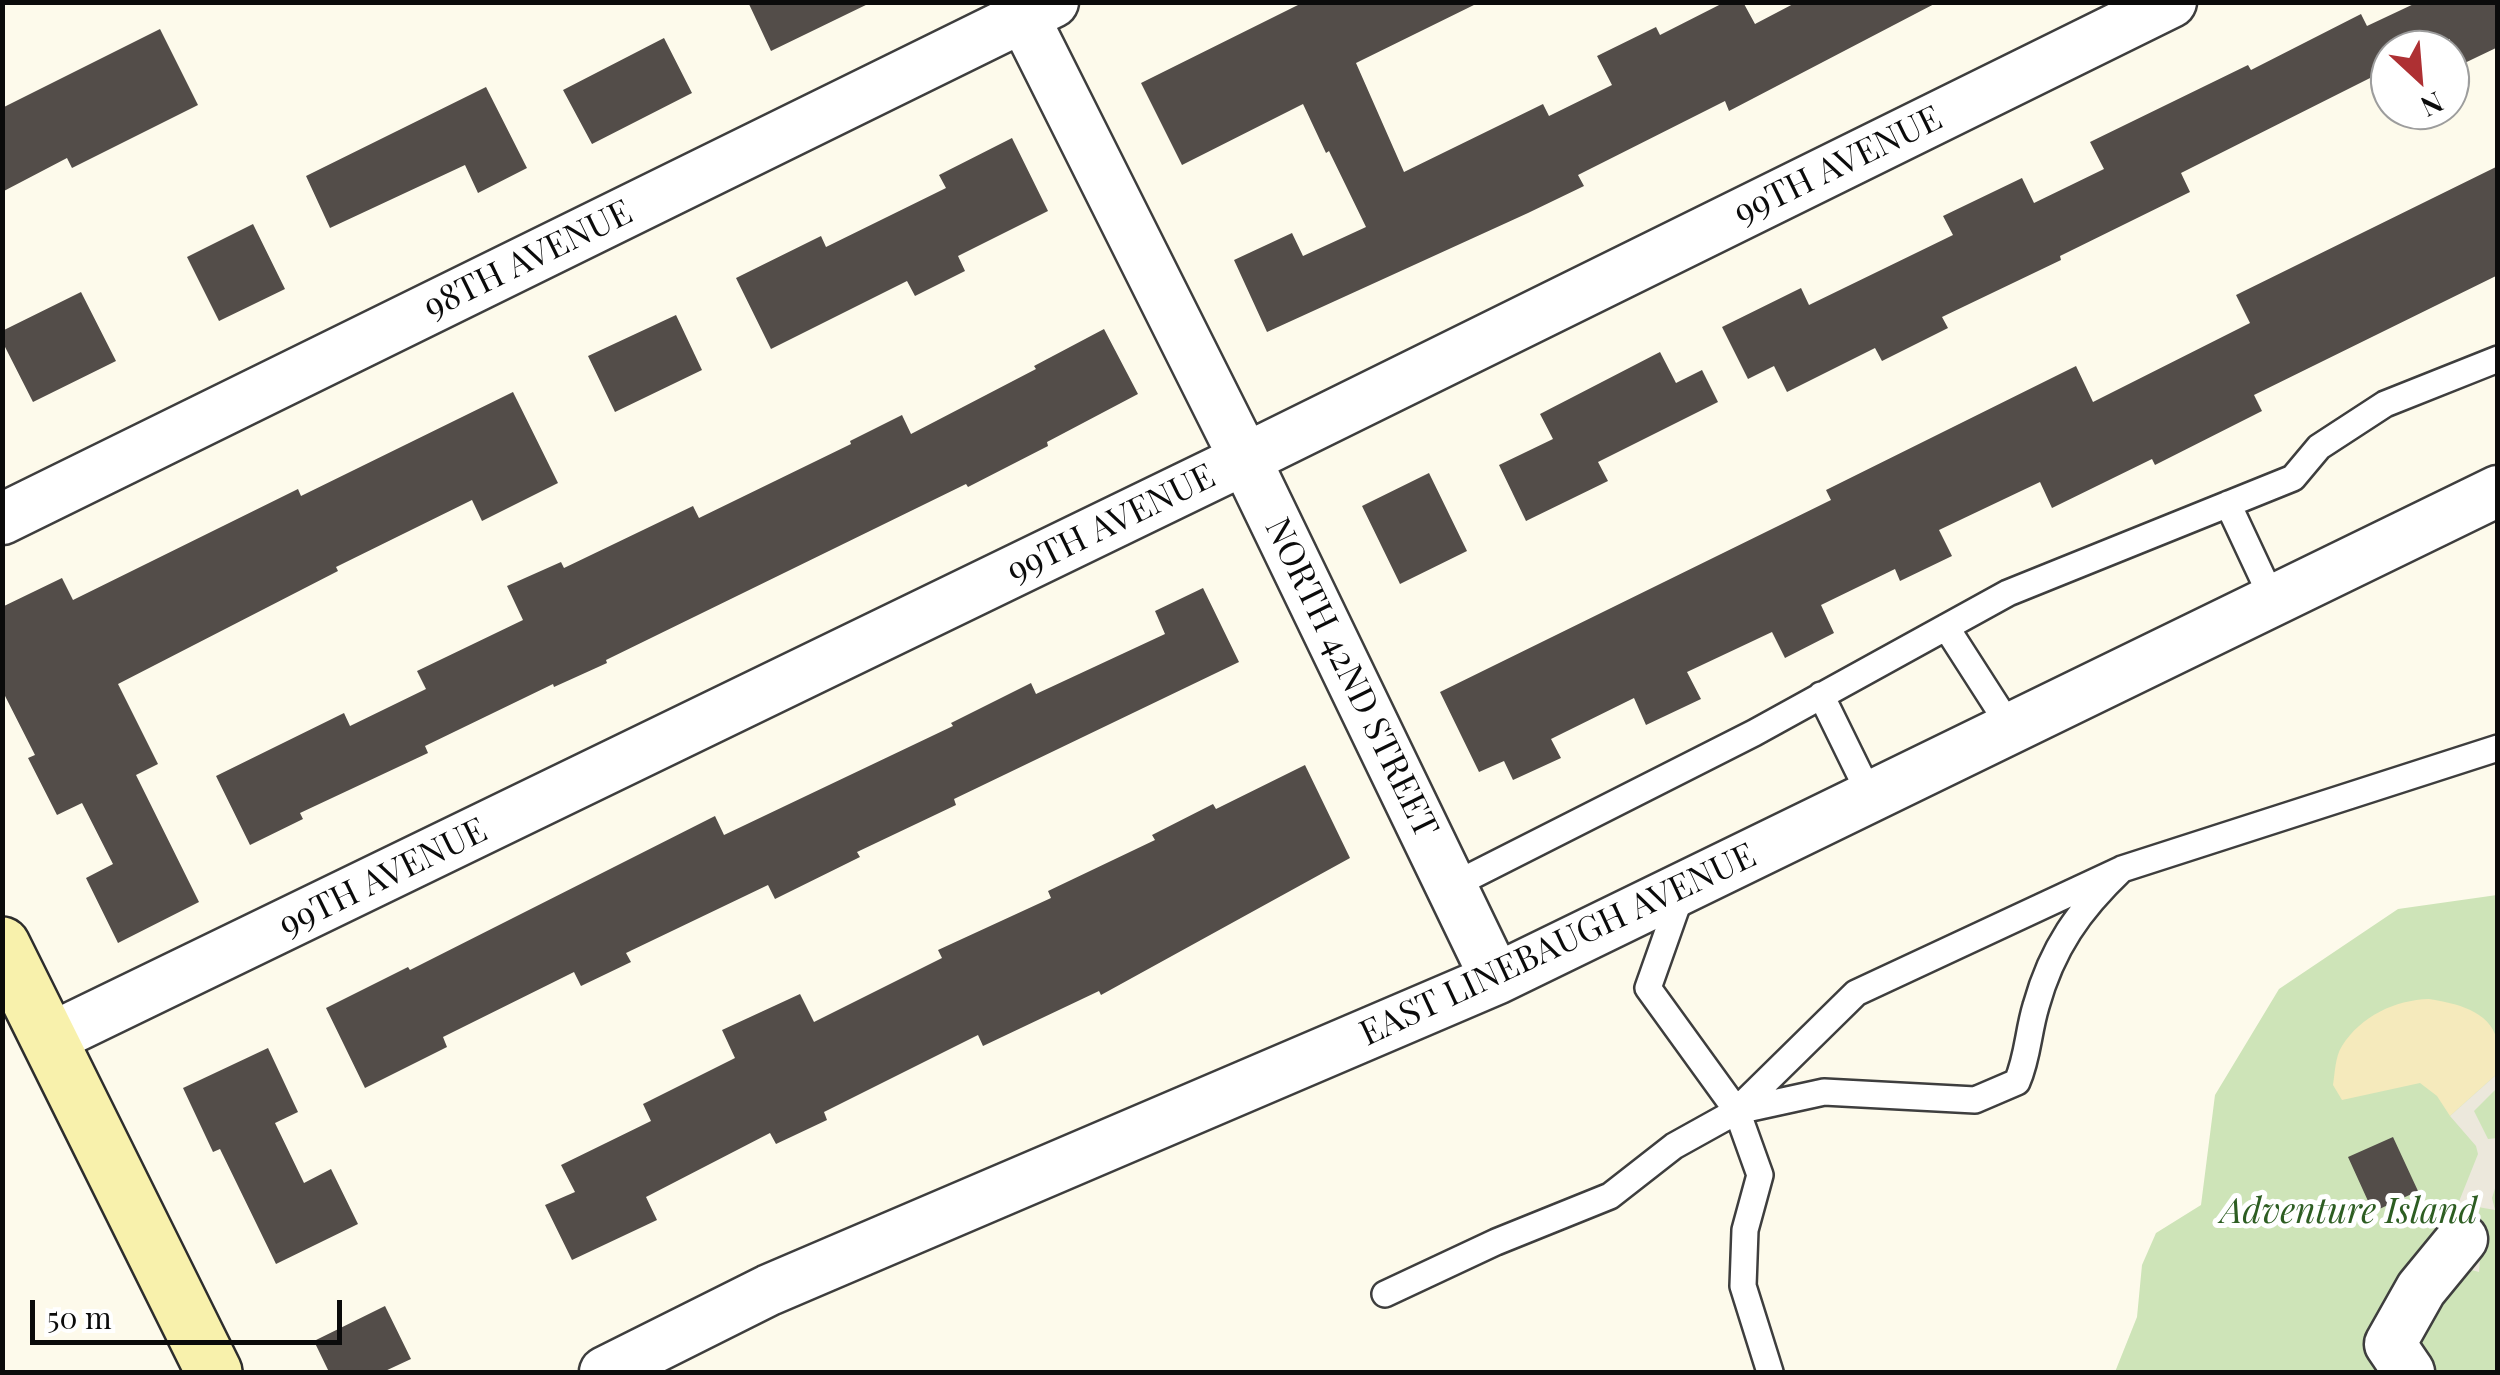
<!DOCTYPE html>
<html>
<head>
<meta charset="utf-8">
<style>
	body { margin:0 }
	#map { position:relative; width:2500px; height:1375px; overflow:hidden; background:#fdfaeb; font-family:"Playfair Display",serif }
	canvas { display:block }
	.frame { position:absolute; inset:0; border:5px solid #0b0b0b; pointer-events:none }
	.north { position:absolute; left:2370px; top:30px; width:100px; height:100px; box-sizing:border-box; background:#fff; border:2px solid #9d9d9d; border-radius:50%; rotate:154deg; font-size:28px; font-weight:700; line-height:40px; text-align:center; color:#0b0b0b }
	.north::after { content:''; display:block; margin:auto; width:35px; height:45px; background:#ae3033; clip-path:polygon(50% 0,100% 100%,50% 72%,0 100%) }
	.scale { position:absolute; left:30px; top:1300px; width:312px; height:45px; box-sizing:border-box; border:5px solid #0b0b0b; border-top:0; padding-left:12px; font-size:30px; line-height:35px; white-space:nowrap; color:#0b0b0b; -webkit-text-stroke:8px #fff; paint-order:stroke }
</style>
</head>
<body>
<div id="map">
<canvas width="2500" height="1375"></canvas>
<div class="frame"></div>
<div class="north">N</div>
<div class="scale">50 m</div>
</div>
<script>
const g = document.querySelector('canvas').getContext('2d');
g.lineJoin = 'round';
function paint(path, color) { g.fillStyle = color; g.fill(path, 'evenodd'); }
function strokePath(path, color, width, dash) { g.strokeStyle = color; g.lineWidth = width; g.lineCap = dash ? 'butt' : 'round'; g.setLineDash(dash || []); g.stroke(path); }
function write(font, color, halo, rows, align = 'center') {
  g.font = font + ' "Playfair Display",serif'; g.lineWidth = 10; g.setLineDash([]); g.textBaseline = 'middle'; g.strokeStyle = halo; g.fillStyle = color; for (const [text, x, y, turn = 0] of rows) {
    g.save(); g.translate(x, y); g.rotate((+turn || 0) * Math.PI / 180); g.textAlign = isNaN(turn) ? turn : align; if (halo) g.strokeText(text, 0, 0); g.fillText(text, 0, 0); g.restore();
  }
}
paint(new Path2D(`
	M2497,895v477h-382l22,-55 5,-52 14,-32 45,-28 14,-110 64,-106 119,-80z`), '#cee4b8');
paint(new Path2D(`
	M2429,999c25,4 61,11 68,41 3,10 0,23 0,34l-47,42 -13,-20 -17,-13 -78,17 -9,-15c2,-12 2,-28 9,-39 19,-30 53,-46 87,-47z`), '#f5eabc');
paint(new Path2D(`
	M2497,1074v14l-23,23 14,28 10,-1 -1,44 -5,16 3,12 -17,-3 -6,37 9,3 -2,25 -11,-3 -5,-42 -7,-18 22,-55 -2,-8 -26,-30z`), '#ece8dc');
paint(new Path2D(`
	M748,2h124l-101,49z
	M1304,2h176l-124,61 48,109 139,-68 6,12 63,-31 -15,-29 59,-29 4,8 65,-33h18l12,22 42,-22h141l-209,109 -4,-10 -147,74 6,11 -56,27 -261,119 -33,-72 58,-27 11,23 63,-29 -37,-76 -3,2 -23,-49 -121,61 -41,-82z
	M2418,2h80v45l-48,23v-31l-23,11h-37v18l-209,105 9,19 -130,64 1,4 -119,57 6,11 -66,33 -7,-13 -88,44 -13,-26 -26,13 -26,-52 79,-39 8,17 144,-70 -10,-19 79,-38 12,25 70,-34 -14,-27 158,-77 3,5 110,-56 6,12z
	M160,29l38,76 -126,63 -5,-10 -65,34v-84z
	M664,38l28,55 -100,51 -29,-54z
	M486,87l41,81 -49,25 -13,-28 -135,63 -24,-52z
	M1012,138l36,73 -90,45 7,15 -50,25 -8,-15 -136,68 -35,-71 85,-42 5,11 120,-59 -7,-13z
	M2498,166v109l-244,120 8,16 -107,54 -3,-6 -100,49 -12,-26 -101,48 13,26 -52,25 -5,-12 -74,36 13,28 -49,25 -13,-26 -85,40 14,27 -55,26 -12,-27 -83,41 10,19 -48,22 -9,-19 -25,11 -39,-80 391,-192 -5,-10 250,-124 17,36 157,-79 -14,-28z
	M253,224l32,65 -66,32 -32,-64z
	M81,292l35,69 -83,41 -31,-61v-10z
	M676,315l26,55 -87,42 -27,-56z
	M1104,329l34,65 -91,48 1,4 -80,41 -2,-3 -360,176 1,3 -53,24 -1,-3 -128,62 3,7 -128,60 3,6 -53,26 -34,-69 128,-63 6,13 76,-37 -9,-18 106,-51 -16,-34 54,-24 3,6 129,-62 6,12 152,-74 -1,-3 52,-26 9,19 125,-65 -2,-3z
	M1660,352l16,31 26,-13 16,32 -120,60 10,19 -82,40 -27,-56 54,-26 -13,-25z
	M513,392l45,91 -76,38 -10,-21 -136,67 2,4 -220,113 40,80 -22,11 63,127 -81,41 -32,-65 27,-14 -31,-61 -25,12 -29,-57 7,-3 -33,-65v-83l60,-29 11,22 225,-111 3,7z
	M1429,473l38,78 -67,33 -38,-78z
	M1203,588l36,74 -285,137 2,6 -99,47 3,5 -85,42 -7,-14 -142,68 5,9 -50,24 -7,-14 -131,65 4,10 -82,41 -39,-80 82,-41 2,3 305,-154 9,19 229,-109 -2,-3 80,-40 5,11 129,-60 -10,-23z
	M1305,765l45,93 -249,137 -2,-4 -116,55 -5,-11 -154,77 3,8 -51,24 -6,-11 -124,64 11,23 -85,40 -27,-55 30,-13 -14,-27 90,-44 -8,-17 92,-46 -13,-28 78,-36 14,28 128,-64 -4,-8 113,-52 -3,-7 107,-51 -3,-5 61,-31 3,5z
	M268,1048l30,64 -23,11 29,60 27,-14 27,55 -82,40 -56,-115 -7,3 -30,-64z
	M2393,1137l25,54 -45,21 -25,-55z
	M385,1306l26,53 -28,13h-54l-15,-31z`), '#534d49');
const lane = new Path2D(`
	M2228,504l44,94
	M1946,627l52,81 6,23
	M1821,695l50,102
	M1452,886l302,-153 254,-140 285,-115 26,-31 66,-43 113,-45
	M1683,889l-35,99 89,123 23,64 -15,55 -2,56 27,86
	M1740,1107l116,-114 266,-124 376,-121
	M1385,1294l111,-52 114,-46 64,-50 63,-35 87,-19 151,8 42,-18c11,-25 11,-50 19,-76 16,-58 43,-96 86,-137`);
const street = new Path2D(`
	M1016,2l229,457 251,520
	M2,519l1051,-517
	M49,1039l1196,-580 926,-457
	M605,1372l164,-82 727,-311 1002,-488
	M2409,1372l-19,-28 31,-55 41,-50`);
const secondary = new Path2D(`
	M2,945l212,427`);
strokePath(lane, '#3e3e3e', 30);
strokePath(street, '#3e3e3e', 55);
strokePath(secondary, '#2d2d2d', 60);
strokePath(lane, '#fff', 25);
strokePath(street, '#fff', 50);
strokePath(secondary, '#f8f1ac', 55);
write('35px', '#0b0b0b', '#fff', [
	["99TH AVENUE",1838,166,-26],
	["98TH AVENUE",528,260,-26],
	["99TH AVENUE",1111,524,-26],
	["NORTH 42ND STREET",1351,678,64],
	["99TH AVENUE",383,878,-26],
	["EAST LINEBAUGH AVENUE",1558,945,-25]
]);
write('italic 35px', '#2d5d22', '#fff', [
	["Adventure Island",2349,1212]
]);
</script>
</body>
</html>
